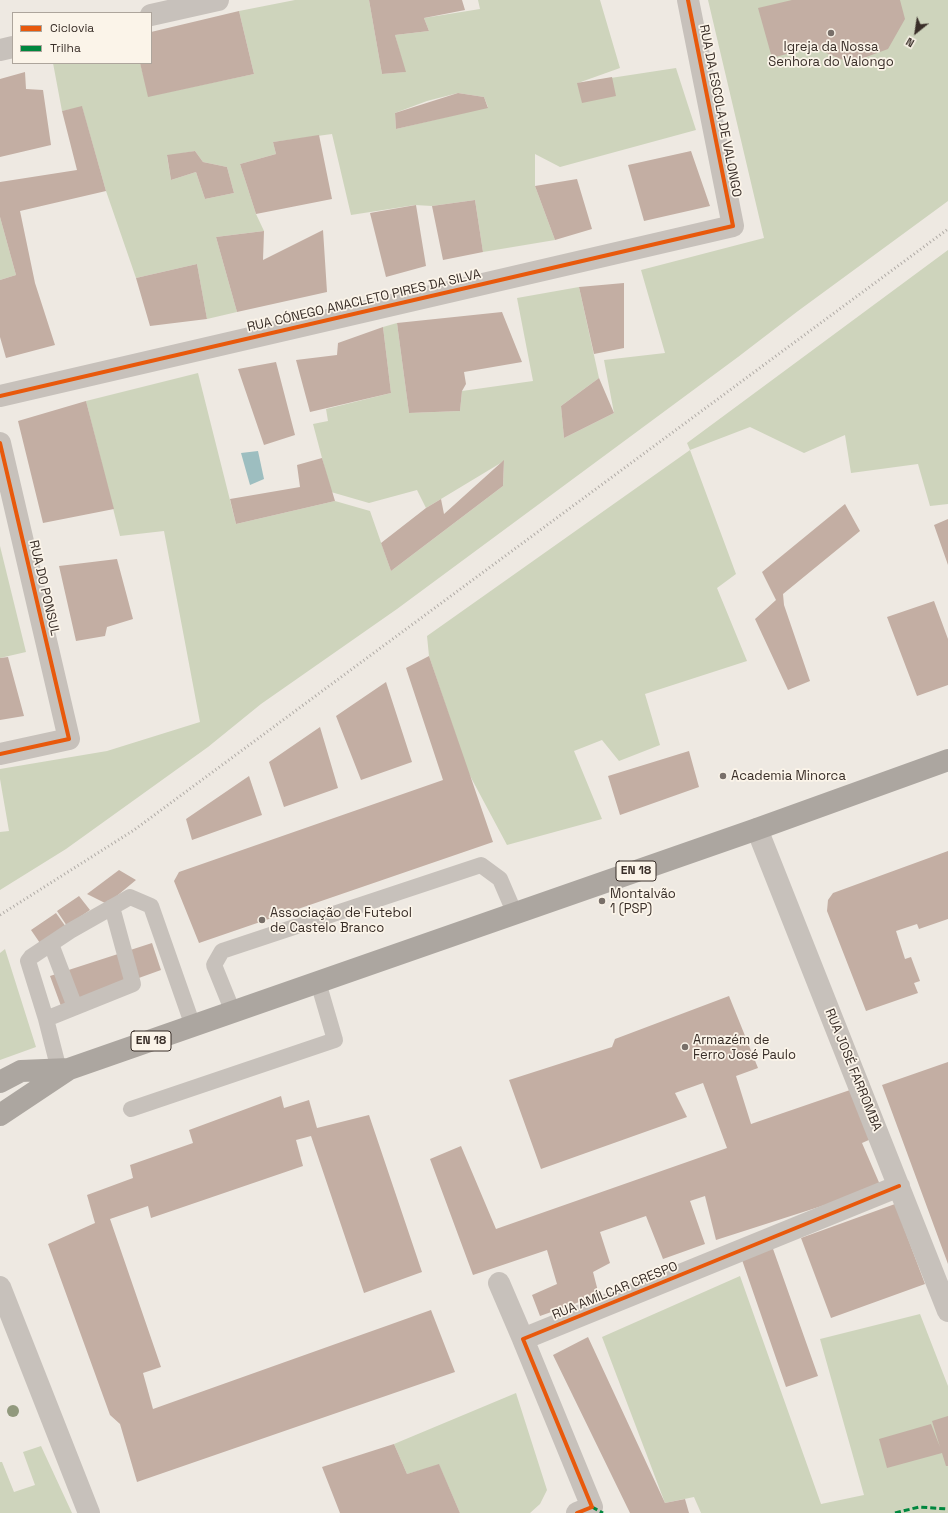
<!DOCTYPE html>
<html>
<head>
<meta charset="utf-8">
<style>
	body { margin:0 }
	#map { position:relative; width:948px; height:1513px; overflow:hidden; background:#eee9e2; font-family:"Space Grotesk",sans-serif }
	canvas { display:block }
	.legend { position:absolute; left:12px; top:12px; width:140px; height:52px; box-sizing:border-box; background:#fbf4e9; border:1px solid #ada59c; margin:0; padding:5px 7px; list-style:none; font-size:12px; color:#392e28 }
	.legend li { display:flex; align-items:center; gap:8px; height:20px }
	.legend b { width:20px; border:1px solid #ada59c }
	.north { position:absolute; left:896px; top:12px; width:40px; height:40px; -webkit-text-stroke:3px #fbf4e9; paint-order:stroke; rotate:210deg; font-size:11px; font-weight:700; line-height:16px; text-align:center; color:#392e28 }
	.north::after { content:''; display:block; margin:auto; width:14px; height:18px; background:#392e28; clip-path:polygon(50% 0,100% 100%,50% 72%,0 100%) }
</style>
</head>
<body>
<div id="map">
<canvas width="948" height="1513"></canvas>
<ul class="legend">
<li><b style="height:5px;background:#e8590c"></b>Ciclovia</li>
<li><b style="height:5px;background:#00873e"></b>Trilha</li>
</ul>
<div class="north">N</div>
</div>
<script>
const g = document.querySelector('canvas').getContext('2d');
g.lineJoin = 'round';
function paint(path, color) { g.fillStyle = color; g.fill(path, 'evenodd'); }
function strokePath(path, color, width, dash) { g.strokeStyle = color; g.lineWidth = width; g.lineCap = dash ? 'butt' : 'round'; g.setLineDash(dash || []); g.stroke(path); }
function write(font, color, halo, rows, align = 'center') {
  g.font = font + ' "Space Grotesk",sans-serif'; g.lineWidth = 3.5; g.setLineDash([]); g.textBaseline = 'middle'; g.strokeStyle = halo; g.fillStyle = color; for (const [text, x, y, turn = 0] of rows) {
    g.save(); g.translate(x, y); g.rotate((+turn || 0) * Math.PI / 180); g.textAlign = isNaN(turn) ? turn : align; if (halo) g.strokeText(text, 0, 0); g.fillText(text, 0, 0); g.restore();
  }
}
paint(new Path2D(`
	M295,0h74l13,74 23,-2 -10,-37 34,-4 -5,-13 56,-9 -2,-9h122l20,68 -42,15 98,-15 20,62 -136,37 -25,-13v32l20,54 -72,12 -8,-52 -43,6 -17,-1 -64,10 -19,-81 -59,8 3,12 -36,10 16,50 8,17 -48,6 21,75 -30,7 -10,-55 -61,14 -30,-87 -24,-84 -20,4 -9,-48h87l9,33 105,-22 -15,-63zM458,93l26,4 4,10 -92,22 -1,-16 32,-12zM195,151l8,11 24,5 7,26 -29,6 -9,-27 -25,8 -4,-24z
	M708,0h240v201l-150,110 -60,46 -341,252 -136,95 -53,43 -142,102 -66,41v-58l9,-1 -9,-52v-10l107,-18 93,-29 -36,-191 -44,5 -34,-135 112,-28 38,151 99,-23 35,10 21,60 112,-85 1,-25 -78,47 -9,-18 -48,13 -38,-11 -18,-68 15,-3 -2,-12 65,-16 -8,-66 14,-4 12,90 51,-2 2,-20 71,-10 -16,-83 62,-11 20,91 -38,28 3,32 50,-25 -10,-53 61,-7 -24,-83 123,-32z
	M0,217l16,58 -16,5z
	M948,250v254l-18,2 -12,-42 -67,9 -6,-38 -41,18 -54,-26 -60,23 46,124 -19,14 30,73 -102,33 15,51 -41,16 -17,-21 -28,11 28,68 -95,26 -39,-73 -39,-116 -2,-20 263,-186 -3,-7z
	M0,546l26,106 -26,6z
	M5,949l31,98 -36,13v-107z
	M740,1276l81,228 43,-9 -44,-156 100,-25 28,72v127h-247l-7,-16 -29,6 -63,-166z
	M516,1393l31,97 -7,14 -10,9h-70l-21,-48 -32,9 -13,-30z
	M41,1446l31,67h-72v-51h2l12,30 21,-7 -12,-33z`), '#ced4bc');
paint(new Path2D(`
	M258,451l6,28 -14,6 -9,-32z`), '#9dbec0');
paint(new Path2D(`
	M369,0h93l3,10 -41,8 5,13 -34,4 11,37 -24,2z
	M792,0h108l5,19 -17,30 -38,14 -38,-16 -40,11 -14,-50z
	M239,11l15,63 -106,23 -8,-34h11v-31z
	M25,72l1,17 17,1 8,55 -51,12v-78z
	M612,77l4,19 -34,7 -5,-20z
	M458,93l26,4 4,11 -92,21 -1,-16z
	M82,106l24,85 -86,20 15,72 20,62 -49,13 -6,-21v-57l16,-5 -16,-58v-35l77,-12 -15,-59z
	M319,135l13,64 -76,15 -16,-50 36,-10 -3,-12z
	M195,151l8,11 24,5 7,26 -29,6 -9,-27 -25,8 -4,-25z
	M691,151l19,55 -66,15 -16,-56z
	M577,179l15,50 -37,11 -20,-54z
	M475,200l8,52 -40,8 -11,-54z
	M416,205l10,61 -40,11 -16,-64z
	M323,230l4,62 -90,20 -21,-75 48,-6 -1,29z
	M197,264l10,55 -57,7 -14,-48z
	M624,283v65l-30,6 -15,-67z
	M502,312l20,50 -58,10 2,12 -4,7 -2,20 -51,2 -12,-90z
	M383,327l8,66 -81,19 -14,-52 41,-5 1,-12z
	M276,362l19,73 -31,10 -26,-76z
	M599,378l15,35 -50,25 -3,-32z
	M86,401l28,108 -71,14 -25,-102z
	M322,458l13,43 -99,23 -6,-25 70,-12 -3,-22z
	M504,460l-1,26 -112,85 -10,-28 45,-35 15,-9 3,15z
	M845,504l15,27 -77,63 1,11 26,76 -22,9 -33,-71 21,-19 -14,-28z
	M948,519v46l-14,-40z
	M117,559l16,60 -26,8 -2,9 -29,5 -17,-75z
	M934,601l14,38v46l-31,11 -30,-79z
	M429,656l64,186 -294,101 -25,-62 5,-9 264,-92 -37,-112z
	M8,657l16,59 -24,4v-62z
	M386,682l26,80 -51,18 -25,-64z
	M320,727l18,61 -54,19 -15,-45z
	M689,751l10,36 -79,28 -12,-39z
	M249,776l13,39 -70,25 -6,-21z
	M948,851v68l-29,10 -2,-5 -21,7 9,28 6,-2 9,24 -6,2 4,10 -52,18 -39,-100 1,-11 5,-7z
	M119,870l17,10 -29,24 -20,-10z
	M79,896l11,14 -23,16 -10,-15z
	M56,913l10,14 -24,19 -11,-16z
	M152,943l9,27 -100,36 -11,-30z
	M729,996l29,72 -22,8 15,48 99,-34 21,49 -9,4 19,44 -165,53 -11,-44 -15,5 15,43 -42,15 -17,-43 -46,16 10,31 -17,9 6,23 -59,21 -8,-21 25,-11 -10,-34 -74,25 -43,-116 31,-13 35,83 231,-81 -24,-65 -28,10 12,24 -146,52 -32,-89 103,-33 3,-8z
	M948,1062v202l-66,-179z
	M281,1096l3,12 25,-8 8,28 52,-13 53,157 -58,21 -53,-157 -15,4 7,26 -152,52 -3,-12 -38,13 51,148 -18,6 10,36 278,-99 24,62 -318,110 -17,-58 -10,-9 -62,-171 47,-21 -8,-28 46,-17 -3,-13 63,-22 -4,-13z
	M895,1204l30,80 -94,34 -30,-80z
	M772,1246l46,130 -32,11 -45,-130z
	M588,1337l77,166 20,-4 4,14h-59l-77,-158z
	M948,1416v50h-2l-4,-13 -55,15 -8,-29 52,-15 9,23 -8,-26z
	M394,1444l13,30 32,-10 21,49h-120l-18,-46z`), '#c3aea3');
strokePath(new Path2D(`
	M51,944l24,63
	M233,1012l-19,-47 8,-14 259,-86 19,14 15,35
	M46,1019l87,-35 -21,-77
	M59,1070l-13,-51 -18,-58 3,-4 39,-26 60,-34 21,9 42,120
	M131,1109l204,-69 -17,-58`), '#c7c1bb', 16);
strokePath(new Path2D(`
	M151,15l67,-15
	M0,50l13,-3
	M0,396l733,-170 -45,-226
	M0,443l69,296 -69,15
	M757,829l191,482
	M499,1283l24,56
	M0,1287l89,226
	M577,1513l15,-6 -69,-168 376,-153`), '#c7c1bb', 22);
strokePath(new Path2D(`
	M0,1082l21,-11 48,-2
	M0,1115l69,-46 688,-240 191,-69`), '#aca6a0', 22);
strokePath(new Path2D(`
	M0,915l134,-85 814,-601`), '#afaaa5', 3, [1, 3]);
strokePath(new Path2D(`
	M592,1507l11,6
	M895,1513l24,-6 29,2`), '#00873e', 3, [6, 3]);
strokePath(new Path2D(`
	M0,396l733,-170 -45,-226
	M0,443l69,296 -69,15
	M577,1513l15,-6 -69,-168 376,-153`), '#e8590c', 4);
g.fillStyle = '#91997d';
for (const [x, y] of [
	[13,1411]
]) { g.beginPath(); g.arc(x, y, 6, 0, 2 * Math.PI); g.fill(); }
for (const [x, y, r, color] of [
	[831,33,4,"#786f69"],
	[723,776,4,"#786f69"],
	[602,901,4,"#786f69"],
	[262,920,4,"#786f69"],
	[685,1047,4,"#786f69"]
]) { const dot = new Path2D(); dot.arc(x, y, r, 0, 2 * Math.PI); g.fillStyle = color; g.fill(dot); strokePath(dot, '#fbf4e9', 1.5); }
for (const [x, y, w] of [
	[636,871,40],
	[151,1041,40]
]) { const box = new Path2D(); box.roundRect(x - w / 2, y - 10, w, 20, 3); g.fillStyle = '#fbf4e9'; g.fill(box); strokePath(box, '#392e28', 1); }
write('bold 12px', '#392e28', null, [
	["EN 18",636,871],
	["EN 18",151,1041]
]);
write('13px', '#392e28', '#fbf4e9', [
	["Igreja da Nossa",831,47,"center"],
	["Senhora do Valongo",831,62,"center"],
	["Academia Minorca",731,776],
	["Montalvão",610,894],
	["1 (PSP)",610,909],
	["Associação de Futebol",270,913],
	["de Castelo Branco",270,928],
	["Armazém de",693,1040],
	["Ferro José Paulo",693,1055]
], 'left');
write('13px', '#392e28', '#fbf4e9', [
	["RUA DA ESCOLA DE VALONGO",720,111,79],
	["RUA CÓNEGO ANACLETO PIRES DA SILVA",364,301,-13],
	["RUA DO PONSUL",44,588,77],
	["RUA JOSÉ FARROMBA",853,1070,68],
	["RUA AMÍLCAR CRESPO",615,1291,-22]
]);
</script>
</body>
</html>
